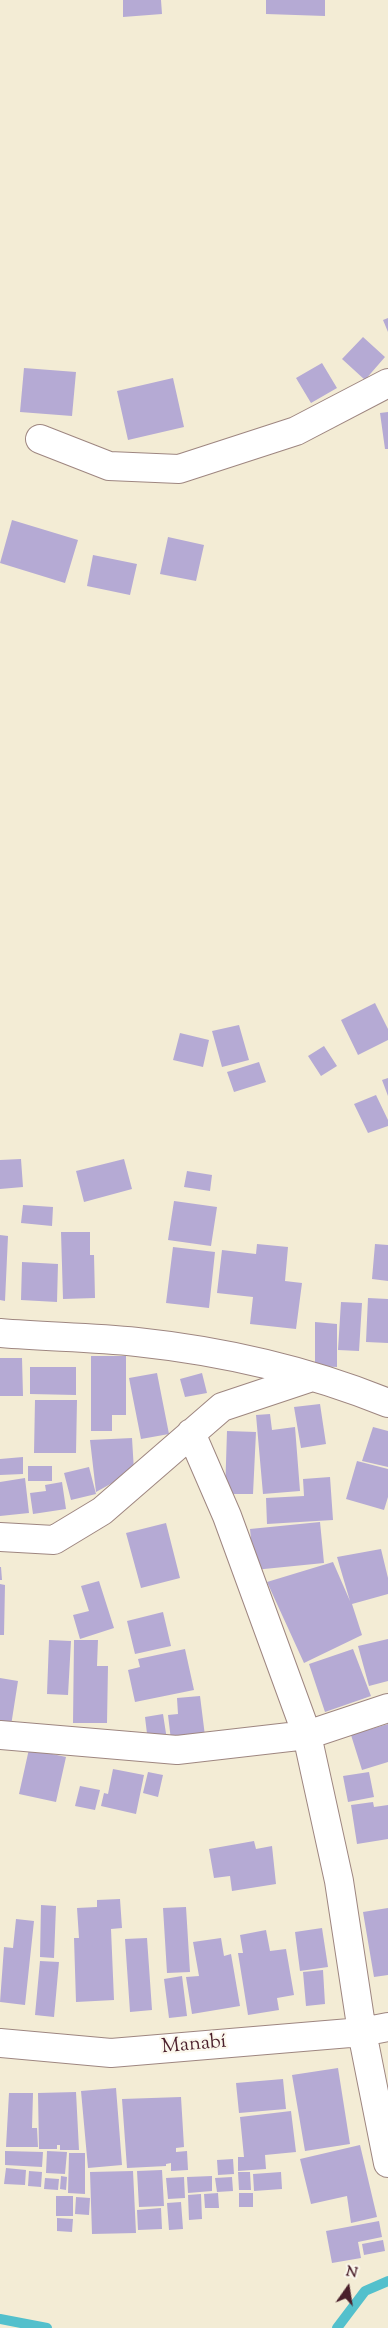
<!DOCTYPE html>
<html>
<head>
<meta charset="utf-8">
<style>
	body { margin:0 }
	#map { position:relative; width:388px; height:2328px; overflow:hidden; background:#f3ecd5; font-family:"Sorts Mill Goudy",serif }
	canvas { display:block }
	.north { position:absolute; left:323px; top:2263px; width:50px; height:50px; -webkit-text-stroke:4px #fbf7ec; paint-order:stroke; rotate:13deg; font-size:14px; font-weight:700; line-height:20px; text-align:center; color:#4a1f2b }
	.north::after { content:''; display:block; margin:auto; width:18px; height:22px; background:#4a1f2b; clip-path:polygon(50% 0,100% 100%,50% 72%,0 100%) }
</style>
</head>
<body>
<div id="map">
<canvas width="388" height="2328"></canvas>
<div class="north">N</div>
</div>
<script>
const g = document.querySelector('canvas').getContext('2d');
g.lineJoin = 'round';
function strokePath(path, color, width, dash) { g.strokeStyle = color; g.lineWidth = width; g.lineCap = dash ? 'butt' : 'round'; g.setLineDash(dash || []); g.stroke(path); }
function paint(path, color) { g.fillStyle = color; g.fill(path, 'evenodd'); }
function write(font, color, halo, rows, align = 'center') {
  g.font = font + ' "Sorts Mill Goudy",serif'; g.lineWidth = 4.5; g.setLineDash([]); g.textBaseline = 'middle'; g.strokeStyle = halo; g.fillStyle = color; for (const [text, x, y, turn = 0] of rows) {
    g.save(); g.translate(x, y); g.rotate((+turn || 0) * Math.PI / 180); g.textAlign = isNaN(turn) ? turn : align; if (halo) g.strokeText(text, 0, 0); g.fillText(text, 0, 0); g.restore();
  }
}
strokePath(new Path2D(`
	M0,2319l47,9
	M337,2328l28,-37 23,-10`), '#53c0cc', 10);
paint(new Path2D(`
	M123,0h38l1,14 -39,3z
	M266,0h59v16l-59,-2z
	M388,318v14l-5,-12z
	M363,337l22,20 -20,23 -23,-21z
	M322,363l15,25 -26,15 -15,-25z
	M24,368l52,4 -4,44 -52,-4z
	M173,378l11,49 -56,13 -11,-49z
	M388,412v37h-3l-5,-36z
	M12,520l66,20 -13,43 -65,-20z
	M168,537l36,8 -8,36 -36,-7z
	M93,555l44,9 -7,31 -43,-9z
	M375,1003l13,26v11l-30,15 -17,-35z
	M239,1025l10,35 -27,7 -10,-36z
	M180,1033l29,7 -6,27 -30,-7z
	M324,1046l13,20 -16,10 -13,-20z
	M259,1062l7,20 -32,10 -7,-20z
	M388,1078v18l-6,-16z
	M376,1095l12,25v6l-20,7 -14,-29z
	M21,1159l2,28 -23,2v-29z
	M124,1159l8,30 -48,13 -8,-31z
	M187,1171l25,4 -2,16 -26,-4z
	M174,1201l43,6 -6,39 -43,-6z
	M23,1205l30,2 -1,19 -31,-3z
	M61,1232h29v23h4l1,43 -32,1z
	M0,1235l8,1 -3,65 -5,-1z
	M257,1244l31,3 -3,34 17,2 -6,46 -46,-5 3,-27 -36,-4 5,-43 34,4z
	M375,1244l13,1v36l-16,-2z
	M173,1247l42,5 -6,56 -43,-5z
	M22,1262l36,2 -1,38 -36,-2z
	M368,1298l20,1v44l-22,-1z
	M341,1302l21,1 -3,48 -21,-1z
	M315,1322l22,2v43l-22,-1z
	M91,1356h35v59h-14v16h-21z
	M0,1358h22l1,38h-23z
	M30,1367h46v28l-46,-1z
	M157,1373l12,61 -28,5 -12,-61z
	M202,1373l5,20 -22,4 -5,-18z
	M35,1400h42l-1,53h-42z
	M320,1404l6,40 -25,4 -7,-41z
	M270,1414l2,16 23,-3 5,64 -37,3 -7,-79z
	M373,1427l15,4v36l-26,-6z
	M227,1431l29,1 -3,62h-28z
	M132,1438l2,33 -38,21 -6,-52z
	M23,1457v17l-23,1v-16z
	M357,1461l31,8v28l-4,13 -38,-11z
	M28,1466h24v15h-24z
	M89,1467l7,27 -25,6 -7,-27z
	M330,1477l3,43 -66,4 -1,-26 38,-2 -1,-17z
	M25,1478l4,35 -29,3v-34z
	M62,1482l4,27 -33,5 -3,-21 16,-2 -1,-6z
	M320,1522l4,41 -70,7 -4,-41z
	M166,1523l14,55 -39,10 -15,-55z
	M381,1549l7,29v16l-36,10 10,31 -58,28 -37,-81 66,-20 17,39 -13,-44z
	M0,1567h1l1,13h-2z
	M99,1581l15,47 -34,11 -7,-24 16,-4 -8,-25z
	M0,1584l5,1 -1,50h-4z
	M163,1612l8,34 -36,8 -8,-33z
	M388,1639v42l-19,5 -11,-40z
	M49,1640l22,1 -3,54 -21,-1z
	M74,1640h24l-1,26h11l-1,57h-34z
	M185,1649l9,41 -59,12 -7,-32 12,-3 -2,-8z
	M353,1649l18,47 -46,16 -16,-48z
	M0,1678l18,3 -8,51 -10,-2z
	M200,1696l5,40 -34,4 -3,-25 10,-1 -1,-16z
	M163,1714l4,26 -19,2 -3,-25z
	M388,1724v38l-26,8 -11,-35z
	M29,1749l37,8 -10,45 -37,-8z
	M113,1769l31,6 -8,39 -35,-8 3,-13 4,1z
	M148,1772l15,3 -5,22 -15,-4z
	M369,1772l5,25 -26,5 -5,-26z
	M80,1786l20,4 -5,20 -20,-4z
	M373,1802l1,5 14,-2v34l-31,5 -6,-39z
	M254,1841l2,8 16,-3 4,38 -44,7 -2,-15 -16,2 -5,-29z
	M120,1899l2,29 -11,1 3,71 -38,2 -2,-64h5l-2,-30 20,-1v-7z
	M41,1905l15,1 -2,52 -14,-1z
	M186,1907l4,65 -23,1 -4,-65z
	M388,1908v67l-14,2 -11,-65z
	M16,1919l18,2 -9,84 -25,-3 4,-55 9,1z
	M322,1928l6,39 -28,4 -5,-39z
	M266,1930l4,21 16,-2 8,46 -17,3 2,12 -31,5 -10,-62h5l-3,-18z
	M147,1938l5,72 -22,2 -5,-73z
	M221,1938l3,18 7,-2 9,52 -48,8 -6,-37 13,-1 -6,-34z
	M40,1961l19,1 -5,55 -19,-2z
	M323,1970l2,34 -19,2 -3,-34z
	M182,1976l5,40 -18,2 -5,-39z
	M338,2068l12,76 -45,7 -13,-76z
	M283,2079l3,30 -47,4 -3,-30z
	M116,2088l6,77 -34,3 -7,-77z
	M76,2092l3,58h-19v-5h-3v4h-18l-1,-56z
	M9,2093h24l-1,35h5l1,19h-32z
	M181,2097l3,50 -8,1v4l11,-1 1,19 -17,1v-8l-5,1v2l-39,2 -5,-69z
	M291,2111l5,41 -31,3 1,14 -28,2v-14h6l-4,-40z
	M360,2145l17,72 -26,6 -4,-27 -36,8 -11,-45z
	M5,2151l38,1 -1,15 -37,-2z
	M47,2151l20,1 -2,22 -19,-1z
	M69,2153h16v41l-17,-1z
	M233,2159l1,15 -16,1 -1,-15z
	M6,2168l20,2 -1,15 -21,-1z
	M162,2170l2,36 -25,1 -2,-36z
	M29,2171l13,1 -1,15 -13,-1z
	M133,2171l3,62 -44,1 -2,-62z
	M238,2172h12l1,18h-12z
	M281,2172l1,17 -28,2 -1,-17z
	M61,2176l6,1 -1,13 -6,-1z
	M212,2176v15l-24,2 -1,-16z
	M184,2177l1,21 -17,1 -2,-21z
	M232,2177l1,14 -16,1 -2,-14z
	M45,2178l14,1 -1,11 -14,-1z
	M218,2193l1,15h-14l-1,-14z
	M239,2193h14v14h-14z
	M201,2194l1,25 -13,1 -1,-25z
	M56,2196h17v20h-17z
	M76,2197l14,1 -1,17 -14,-1z
	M181,2202l2,27 -14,1 -2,-27z
	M161,2208l1,21 -24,1 -1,-20z
	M57,2218l16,1 -1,13 -15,-1z
	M379,2221l3,16 -24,5 3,16 -29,5 -6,-32z
	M383,2240l2,11 -21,4 -2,-11z`), '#b5aad4');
const street = new Path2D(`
	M40,439l69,27 70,3 117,-38 92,-48
	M0,1333c46,4 91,4 137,9 85,9 172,29 251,61
	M191,1433l36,83 80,219 32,146 23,151 26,131
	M0,1537l54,3 48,-29 120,-104 90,-30
	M0,1735l177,15 130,-15 81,-27
	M0,2043l111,10 251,-21 26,-5`);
strokePath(street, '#9e8680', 30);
strokePath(street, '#fff', 28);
write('20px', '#4a1f2b', '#fbf7ec', [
	["Manabí",194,2046,-5]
]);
</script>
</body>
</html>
